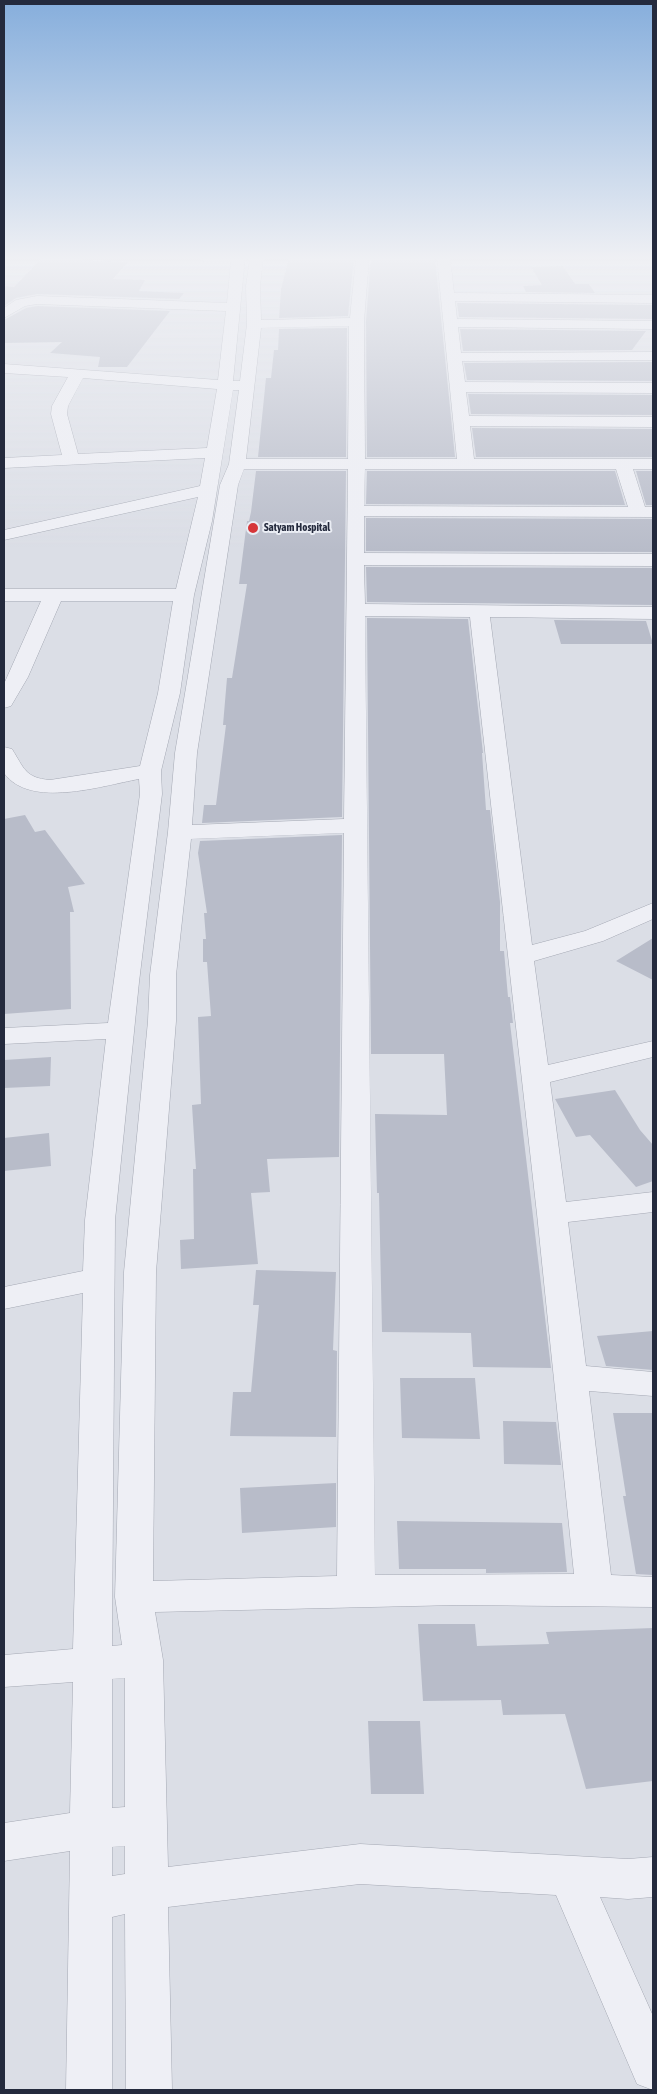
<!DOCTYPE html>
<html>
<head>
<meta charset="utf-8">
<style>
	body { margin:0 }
	#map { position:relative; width:657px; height:2094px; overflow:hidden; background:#dbdee6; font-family:"Asap Condensed",sans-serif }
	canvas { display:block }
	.frame { position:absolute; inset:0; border:5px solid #242a3d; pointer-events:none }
</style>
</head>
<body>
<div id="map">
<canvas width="657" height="2094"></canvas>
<div class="frame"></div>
</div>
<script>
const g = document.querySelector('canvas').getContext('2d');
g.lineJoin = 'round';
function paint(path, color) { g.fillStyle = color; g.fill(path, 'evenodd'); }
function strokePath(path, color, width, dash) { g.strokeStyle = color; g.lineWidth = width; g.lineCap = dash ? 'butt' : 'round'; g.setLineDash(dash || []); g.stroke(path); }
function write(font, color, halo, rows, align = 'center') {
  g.font = font + ' "Asap Condensed",sans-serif'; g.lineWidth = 4; g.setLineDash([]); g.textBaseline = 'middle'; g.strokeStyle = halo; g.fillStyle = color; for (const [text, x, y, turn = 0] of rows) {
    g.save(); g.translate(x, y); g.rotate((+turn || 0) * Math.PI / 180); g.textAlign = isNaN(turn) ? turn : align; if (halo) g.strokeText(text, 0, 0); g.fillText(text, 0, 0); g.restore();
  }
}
paint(new Path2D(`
	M42,258l86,4 -15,17 32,1 -6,11 45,2 -5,6 -142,-5 -21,4 -12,8v-20l10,1z
	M289,258h65l-6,58 -69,2 2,-29z
	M371,258h64l20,199h-88l-1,-136z
	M563,266l12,18h14l6,9 -69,-1 -3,-6 19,-1 -11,-18z
	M457,303l196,2v14l-194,-2z
	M37,306l133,5 -43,56h-29l2,-10 -50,-4 12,-11 -58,1v-23l22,-12z
	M347,328l-1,129h-88l8,-79h5l3,-28h4l1,-21z
	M460,329l186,2 -14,19 -169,1z
	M653,362v19l-186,-1 -3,-17z
	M468,394l185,1v20l-182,-1z
	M472,428l181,1v28h-177z
	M256,471h90l-4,346 -140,6 2,-18h12l10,-80h-3l4,-47h5l15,-94h-8l8,-63h2l2,-9z
	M367,471h248l10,34 -259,-1z
	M636,471h17v34h-7z
	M366,518l287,1v33l-287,-1z
	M366,567l287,1v37l-286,-3z
	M367,618l101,1 15,134h-1l4,57h4l10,92v49h4l4,46h2l3,26h-3l41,345 -78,-1 -2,-34 -89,-1 -3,-139h-2l-2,-79 72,1 -3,-61h-73z
	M554,620l92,1 7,23h-92z
	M25,815l10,17 10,-2 40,54 -17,3 6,25h-4l1,97 -67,5v-195z
	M342,835l-3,322 -72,2 3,33 -19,1 7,71 -77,5 -1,-29 14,-1 -1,-70h3l-4,-64 9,-1 -3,-87 13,-1 -4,-54h-4v-23h3l-2,-26h3l-9,-60 2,-12z
	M653,938v42l-37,-19z
	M51,1057l-1,29 -46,2v-28z
	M615,1090l25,40 13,15v36l-17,6 -46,-52 -14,2 -21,-38z
	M49,1133l2,33 -47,5v-33z
	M256,1270l80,2 -3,78 4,1 -1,86 -106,-1 3,-44h18l8,-87h-6z
	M653,1331v39l-47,-4 -9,-30z
	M400,1378h75l5,61 -78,-1z
	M613,1413h40v162l-17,-1 -13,-78h3z
	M503,1421l53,1 5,43 -57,-1z
	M336,1483v44l-94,6 -2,-45z
	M397,1521l165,2 5,49 -81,1v-4h-87z
	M418,1624h57l2,22 72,-2 -3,-12 107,-4v153l-67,8 -21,-75 -62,1 -2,-15 -78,1z
	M368,1721h52l4,73h-53z`), '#b8bcc9');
const minor = new Path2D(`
	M199,258h46l-12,123h7l7,-57 -1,-38 4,-28 13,1 -3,27 1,34 89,-2 6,-60h13l-5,63 1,138h92l-20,-201h13l4,35 199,2v8l-198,-2 2,18 196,2v8l-195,-2 3,26 192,-1v8l-191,1 3,21 188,1v10l-187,-1 3,24 184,1v10l-183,-1 4,33h179v10h-20l12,38h8v10l-289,-1v37l289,1v12l-289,-1 1,39 288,3v12l-163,-2 42,328 53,-14 68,-28v16l-50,22 -69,20 14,104 105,-24v16l-103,25 16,120 87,-10v20l-85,10 18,144 67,6v24l-64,-5 22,184 42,2v30l-195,-2 -303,7 8,48 5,207 192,-23 268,15 25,-2v40l-25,2 -28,-2 53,119v74l-16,-6 -81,-189 -196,-11 -192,23 4,183h-46l-1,-176 -13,3v173h-46l4,-239 -66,10v-38l66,-10 3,-131 -69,5v-32l69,-6 10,-356 -79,16v-22l79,-16 2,-51 21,-181 -102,5v-16l104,-5 32,-229 -1,-15c-38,7 -109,30 -135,-6v-26l8,2c12,19 13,29 38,31l90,-14 18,-73 15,-92h-112l-33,76 -17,29 -7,2v-24l37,-83h-37v-12h172l22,-92 -194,43v-10l196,-44 5,-28 -201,10v-10l58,-3 -11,-41 1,-8 16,-29 -64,-4v-9l214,16 8,-69 -189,-7 -12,2 -21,12v-10l12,-8 21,-4 190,7 4,-41h-26zM349,326l-1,133h-102l15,-131zM83,378l134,11 -10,59 -129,6 -11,-40 1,-8zM233,390h6l-10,74 -9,21 -45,268 -7,79 -18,143 -2,46 -24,251 -9,325 7,48 -10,1 3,-426 24,-238 23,-188 -1,-23 19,-78 14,-98 18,-74zM244,469h104l-4,350 -152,6 5,-72 41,-268zM365,469h251l12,38 -264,-1zM365,616l105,1 67,597 37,360 -199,1zM344,833l-7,743 -184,5 3,-309 20,-251v-46l15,-136zM125,1678v129l-13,1v-129zM125,1846v28l-13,2v-29z`);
strokePath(minor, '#a4a8b3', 1);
paint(minor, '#eeeff5');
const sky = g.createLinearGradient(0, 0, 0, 551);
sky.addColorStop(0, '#86aedc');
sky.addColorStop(0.47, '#eff0f4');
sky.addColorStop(1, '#eff0f400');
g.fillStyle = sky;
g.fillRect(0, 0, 657, 551);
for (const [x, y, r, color] of [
	[253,528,6,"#d63639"]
]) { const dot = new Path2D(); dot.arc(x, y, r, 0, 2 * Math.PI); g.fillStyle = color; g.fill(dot); strokePath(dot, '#eaedf4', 2); }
write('bold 11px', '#242a3d', '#eaedf4', [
	["Satyam Hospital",264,528]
], 'left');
</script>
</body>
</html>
